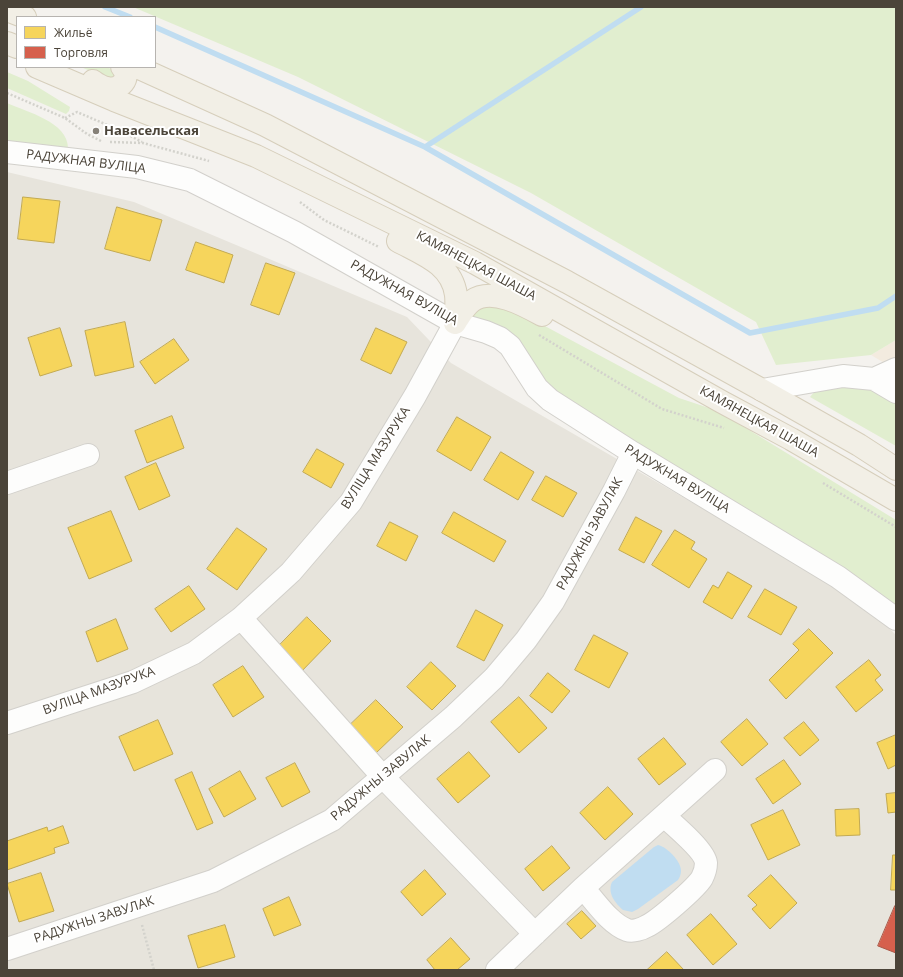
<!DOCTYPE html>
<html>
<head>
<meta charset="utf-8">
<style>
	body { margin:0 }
	#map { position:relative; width:903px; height:977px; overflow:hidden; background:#f4f2ee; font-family:"Open Sans",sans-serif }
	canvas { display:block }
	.frame { position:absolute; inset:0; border:8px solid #4b4439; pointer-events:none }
	.legend { position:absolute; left:16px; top:16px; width:140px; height:52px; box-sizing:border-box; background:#fff; border:1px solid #b7b4b0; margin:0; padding:5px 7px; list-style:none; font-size:12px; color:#4b4439 }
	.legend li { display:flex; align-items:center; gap:8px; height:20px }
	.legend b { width:20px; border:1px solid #b7b4b0 }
</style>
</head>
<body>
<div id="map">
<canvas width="903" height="977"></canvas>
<div class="frame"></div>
<ul class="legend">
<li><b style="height:11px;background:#f6d55c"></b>Жильё</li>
<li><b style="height:11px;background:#d6604d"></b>Торговля</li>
</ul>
</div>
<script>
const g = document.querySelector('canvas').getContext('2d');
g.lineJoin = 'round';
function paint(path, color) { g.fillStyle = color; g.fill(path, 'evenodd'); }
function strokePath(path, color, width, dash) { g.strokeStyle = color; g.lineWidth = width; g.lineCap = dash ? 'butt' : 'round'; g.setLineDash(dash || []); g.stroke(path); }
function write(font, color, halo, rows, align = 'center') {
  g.font = font + ' "Open Sans",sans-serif'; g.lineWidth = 4; g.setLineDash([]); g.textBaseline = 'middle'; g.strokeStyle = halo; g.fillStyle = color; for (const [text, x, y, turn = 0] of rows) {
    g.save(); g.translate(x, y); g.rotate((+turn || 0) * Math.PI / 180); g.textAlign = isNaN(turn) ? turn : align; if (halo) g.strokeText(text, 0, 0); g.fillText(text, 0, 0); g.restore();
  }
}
paint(new Path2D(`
	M7,172l127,30 273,115 44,46 382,221 54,42 9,9v335h-889z`), '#e7e4dc');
paint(new Path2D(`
	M896,340v30l-25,-15z`), '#f3ebdf');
paint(new Path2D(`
	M133,7h763v333l-25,15 -95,10 -20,-43 -225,-129 -233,-116z
	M81,67h27l7,6 -2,6h-5z
	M7,72l21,9 42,26 -1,4 -3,3 -59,-26z
	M7,103c20,9 61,19 61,45l-61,-2z
	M482,303l33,7 164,88 39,13 178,109v88l-322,-200 -30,-28 -21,-35 -18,-11 -31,-10 -2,-8z
	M860,386l36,13v47l-86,-49 5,-6z`), '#e1eecf');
paint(new Path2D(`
	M658,845c9,2 23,16 23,26 0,3 -1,6 -3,9l-40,29 -6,3 -9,-2c-8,-7 -16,-17 -11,-28l42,-35z`), '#c0ddf1');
const homes = new Path2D(`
	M23,197l37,4 -6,42 -36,-4z
	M117,207l45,13 -12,41 -45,-12z
	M196,242l37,13 -9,28 -38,-13z
	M266,263l29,10 -16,42 -28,-10z
	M125,322l9,45 -39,9 -10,-45z
	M60,328l12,38 -32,10 -12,-38z
	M376,328l31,14 -16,32 -30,-14z
	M174,339l15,21 -34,24 -15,-22z
	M172,416l12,32 -37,15 -12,-32z
	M457,417l34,20 -20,34 -34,-20z
	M317,449l27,15 -13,24 -28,-16z
	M501,452l33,20 -16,28 -34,-20z
	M156,463l14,33 -31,14 -14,-33z
	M546,476l31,17 -14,24 -31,-17z
	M111,511l21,50 -43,18 -21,-51z
	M454,512l52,29 -12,21 -52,-29z
	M636,517l26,14 -18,32 -25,-13z
	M390,522l28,14 -12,25 -29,-15z
	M237,528l30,21 -30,41 -30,-21z
	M675,530l20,12 -4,7 16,10 -18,29 -37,-23z
	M728,572l24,14 -20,33 -29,-17 10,-17 5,3z
	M189,586l16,23 -34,23 -16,-23z
	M765,589l32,18 -16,28 -33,-18z
	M476,610l27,15 -19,36 -27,-14z
	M307,617l24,24 -33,34 -24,-24z
	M116,619l12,30 -31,13 -11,-30z
	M809,629l24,24 -47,46 -17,-19 30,-30 -6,-6z
	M594,635l34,18 -19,35 -34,-18z
	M869,660l12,15 -6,5 8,10 -27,22 -20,-25z
	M431,662l25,24 -24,24 -25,-23z
	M243,666l21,31 -31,20 -20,-32z
	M548,673l22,18 -18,22 -22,-17z
	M519,697l28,31 -28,25 -28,-31z
	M376,700l27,27 -27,26 -26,-28z
	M747,719l21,25 -26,22 -21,-24z
	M158,720l15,34 -39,17 -15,-34z
	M804,722l15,18 -19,16 -16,-18z
	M896,735v30l-8,4 -11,-26z
	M664,738l22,26 -27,21 -21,-26z
	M469,752l21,24 -32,27 -21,-24z
	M784,760l17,24 -28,20 -17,-25z
	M295,763l15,29 -28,15 -16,-29z
	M240,771l16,28 -32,18 -15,-28z
	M192,772l21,51 -16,7 -22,-50z
	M608,787l25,27 -28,26 -25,-27z
	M896,793v19l-8,1 -2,-19z
	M859,809l1,26 -24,1 -1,-26z
	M783,810l17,35 -32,15 -17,-35z
	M63,826l6,17 -15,5 1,5 -48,17v-29l40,-14 1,4z
	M552,846l18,22 -27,23 -18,-22z
	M893,855h3v35h-5z
	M425,870l21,24 -24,22 -21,-24z
	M41,873l13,38 -35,11 -12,-38z
	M771,875l26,28 -27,26 -18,-20 5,-4 -9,-9z
	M289,897l12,28 -27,11 -11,-27z
	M582,911l14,15 -15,13 -14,-15z
	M711,914l26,30 -24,21 -26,-30z
	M225,925l10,32 -37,11 -10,-32z
	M451,938l19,21 -13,11h-22l-8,-10z
	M667,952l17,18h-37z`);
paint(homes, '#f6d55c');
strokePath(homes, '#c3aa52', 1);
const shops = new Path2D(`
	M895,906l1,1v46l-18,-7z`);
paint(shops, '#d6604d');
strokePath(shops, '#ac5847', 1);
strokePath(new Path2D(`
	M105,7l25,10
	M155,27l270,120 325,186 128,-25 18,-12
	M425,147l216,-140`), '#c0ddf1', 5.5);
const minor = new Path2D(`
	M7,152l130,15 53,13 104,52 161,91 31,9 14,6 10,8 27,42 13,12 83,53 205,124 58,42
	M874,379l22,-10
	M762,390l81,-14 31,3 22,13
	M7,483l81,-28
	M241,618l142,159 152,157
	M7,723l126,-41 61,-29 47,-35 50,-46 60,-70 64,-106 40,-73
	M583,888c13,14 26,35 44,42 6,2 15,-1 20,-4 11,-5 49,-38 55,-48 2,-4 4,-10 4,-15 -1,-12 -32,-38 -42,-47
	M7,949l206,-68 119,-61 121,-103 41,-39 32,-38 27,-38 61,-111 19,-38
	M497,970l86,-82 132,-118`);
const major = new Path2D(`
	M7,10l18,7
	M7,43l10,4
	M37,67l77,33 142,56 219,107 247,139 69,37 105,61
	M137,67l128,58 302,157 195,108 97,55 37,24
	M93,81c4,3 9,6 14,7 13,3 25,-10 15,-21
	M398,241c24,13 54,23 58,54 1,9 0,19 -1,28
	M455,323c5,-8 10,-17 17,-22 20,-14 52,4 70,14`);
strokePath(minor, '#d2d0cb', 24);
strokePath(major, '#d6cebb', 24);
strokePath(new Path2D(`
	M7,93l58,25 22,16 14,7
	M65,118l12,-6 42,18 23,12
	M110,142l33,1 66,18
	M300,202l24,18 55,27
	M539,335l123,74 62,19
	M823,483l73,44
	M142,925l12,45`), '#d3d2cc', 2.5, [2, 2]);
strokePath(minor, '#fdfdfc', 22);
strokePath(major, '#f2efe6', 22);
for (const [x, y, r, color] of [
	[96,131,4,"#868178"]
]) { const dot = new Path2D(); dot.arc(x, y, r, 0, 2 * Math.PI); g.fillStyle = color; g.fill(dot); strokePath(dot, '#fff', 1.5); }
write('bold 13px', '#4b4439', '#fff', [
	["Навасельская",104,131]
], 'left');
write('13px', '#4b4439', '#fff', [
	["РАДУЖНАЯ ВУЛІЦА",86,162,7],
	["КАМЯНЕЦКАЯ ШАША",476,266,28],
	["РАДУЖНАЯ ВУЛІЦА",404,293,29],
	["КАМЯНЕЦКАЯ ШАША",759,422,29],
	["ВУЛІЦА МАЗУРУКА",376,458,-58],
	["РАДУЖНАЯ ВУЛІЦА",677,479,31],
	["РАДУЖНЫ ЗАВУЛАК",590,534,-62],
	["ВУЛІЦА МАЗУРУКА",99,691,-20],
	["РАДУЖНЫ ЗАВУЛАК",381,778,-40],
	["РАДУЖНЫ ЗАВУЛАК",94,920,-18]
]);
</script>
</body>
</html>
